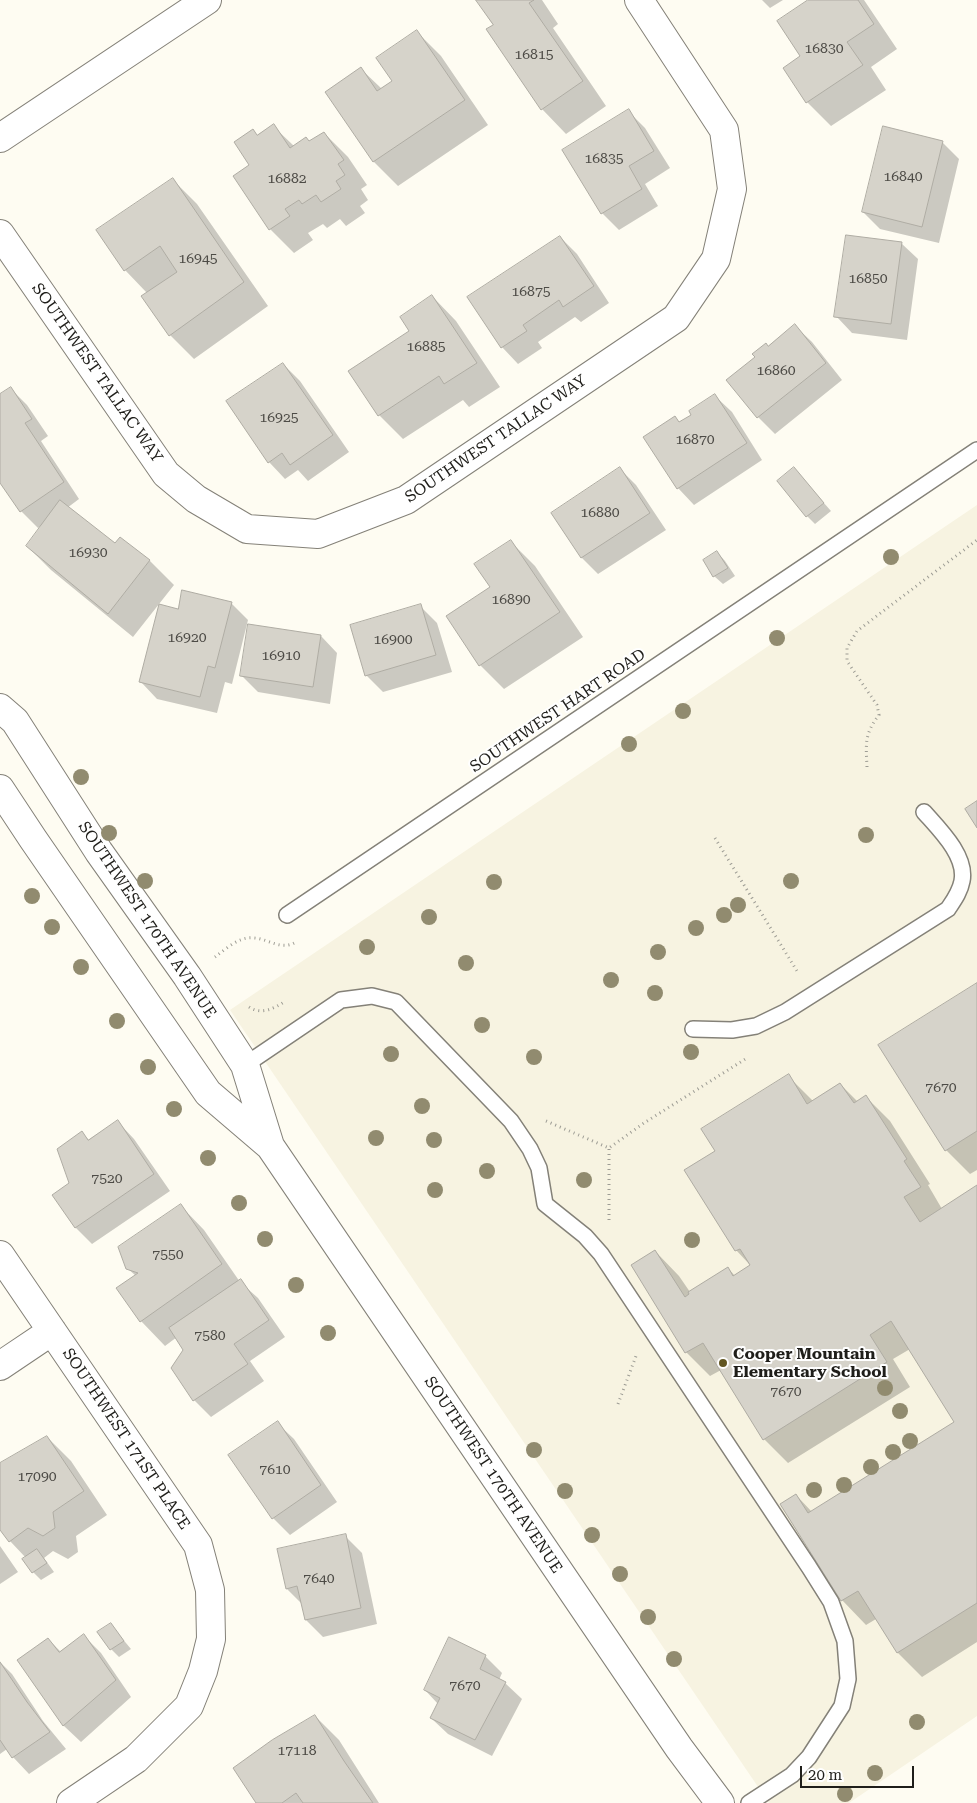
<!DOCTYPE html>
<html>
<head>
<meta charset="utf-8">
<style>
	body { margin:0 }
	#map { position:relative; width:977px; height:1803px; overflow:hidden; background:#fefcf2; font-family:"Roboto Serif",serif }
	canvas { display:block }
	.scale { position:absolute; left:800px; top:1766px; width:114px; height:22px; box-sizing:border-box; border:2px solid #1f1e1a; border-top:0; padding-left:6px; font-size:15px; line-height:18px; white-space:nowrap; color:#1f1e1a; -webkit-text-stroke:4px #fff; paint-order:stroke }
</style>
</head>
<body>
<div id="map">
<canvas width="977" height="1803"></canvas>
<div class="scale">20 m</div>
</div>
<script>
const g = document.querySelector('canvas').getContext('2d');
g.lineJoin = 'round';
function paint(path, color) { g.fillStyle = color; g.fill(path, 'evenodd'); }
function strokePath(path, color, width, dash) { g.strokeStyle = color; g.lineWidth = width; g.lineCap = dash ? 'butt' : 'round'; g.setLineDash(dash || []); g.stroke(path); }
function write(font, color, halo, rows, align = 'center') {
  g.font = font + ' "Roboto Serif",serif'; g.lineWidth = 4; g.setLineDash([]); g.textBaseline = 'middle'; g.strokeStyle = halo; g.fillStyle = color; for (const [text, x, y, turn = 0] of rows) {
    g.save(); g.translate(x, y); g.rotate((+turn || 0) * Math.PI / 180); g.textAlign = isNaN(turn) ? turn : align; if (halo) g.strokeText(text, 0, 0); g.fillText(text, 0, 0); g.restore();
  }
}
paint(new Path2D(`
	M977,505v1211l-128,87h-80l-539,-793z`), '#f7f3e1');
paint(new Path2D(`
	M477,0h65l16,24 -5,4 53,78 -40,28 -24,-25 -48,-84z
	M762,0h21l-13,8z
	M810,0h54l33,49 -26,18 15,23 -55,36 -24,-24 -5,-45z
	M417,32l24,24 47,69 -90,61 -24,-24 -13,-93 21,20 12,-7z
	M628,111l17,17 25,40 -25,16 13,22 -39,24 -17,-17 -38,-63z
	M273,126l21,20 16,-4 14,-9 24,24 19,28 -6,4 7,11 -8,6 5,7 -19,13 -6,-7 -13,9 -4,-4 -15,9 5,7 -19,13 -24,-24 -19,-64 7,-29z
	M942,142l17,17 -20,84 -59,-14 -17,-17z
	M173,180l24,24 71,102 -74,53 -24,-24 -23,-42 -22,-23z
	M560,237l17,17 32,49 -28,19 -6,-5 -37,25 4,6 -24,16 -16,-17z
	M901,243l17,16 -11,81 -55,-7 -16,-17z
	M432,296l24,25 44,66 -31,20 -6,-7 -60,39 -24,-24 32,-84z
	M795,326l17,16 30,38 -67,54 -17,-17 11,-70z
	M283,364l17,17 49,71 -41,29 -10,-11 -13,9 -16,-17z
	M10,388l17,17 21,31 -7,5 38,58 -12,9 48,37 5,-6 30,22 24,24 -41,52 -82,-67 -24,-24 16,-21 -5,3 -17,-17 -21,-30v-86z
	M715,396l17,16 30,48 -68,45 -16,-17 -3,-71 5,6 13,-8z
	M620,469l16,16 30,45 -68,44 -16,-16 -30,-44z
	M794,469l37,42 -16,13 -8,-8z
	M511,542l24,24 48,71 -79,52 -24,-24 11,-78z
	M717,552l8,9 10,15 -12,8 -9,-8z
	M231,603l17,17 -16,64 -7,-2 -8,31 -60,-14 -16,-17 38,-72z
	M420,606l17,17 15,49 -69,20 -17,-17z
	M321,636l16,17 -7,51 -72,-12 -16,-16z
	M977,985v185l-7,4 -24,-24z
	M788,1076l25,25 27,-17 18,18 8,-5 24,24 40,63 -2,1 14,24 35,-22v455l-55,35 -24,-24 -22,-34 -10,6 -24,-25 -60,-96 14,-9 16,17 144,-89 -46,-74 -17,10 17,28 -122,76 -24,-24 -43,-69 -11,6 -24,-24 -31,-101 24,25 11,16 38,-24 7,8 16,-10 -15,-16 -19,-98z
	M118,1122l16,17 36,52 -78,53 -16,-16 -22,-33 17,-11 11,-51 8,8z
	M180,1205l24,25 36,52 18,16 27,39 -35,24 14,20 -53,36 -17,-17 -22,-32 13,-18 -8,-13 -12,9 -24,-25 -23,-33 18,-12 -9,-8z
	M277,1423l17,16 43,63 -47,33 -17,-17z
	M47,1437l24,24 36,54 -31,21 2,16 -10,7 -15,-8 -9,7 10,14 -13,8 -8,-8 -7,-14 -16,-17 -10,-14v-62z
	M345,1536l17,17 15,71 -54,13 -17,-17 -4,-16 -15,-15 -8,-39z
	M0,1546l18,26 -18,12z
	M111,1625l20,24 -12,8 -8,-8z
	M84,1636l17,17 30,44 -50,45 -17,-16 -45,-66 29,-21 13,13z
	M485,1656l17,17 -3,7 6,3 17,16 -30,57 -44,-22 -17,-16 7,-14 -13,-14z
	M0,1662l12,12 31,47 23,28 -37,25 -16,-17 -6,-8 -7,5z
	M315,1716l24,24 40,63h-122z`), '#0003');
const building = new Path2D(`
	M476,0h58l-5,3 54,78 -42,29 -55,-81 7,-4z
	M808,0h50l16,24 -27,18 16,23 -57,38 -23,-35 17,-12 -23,-35z
	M417,30l48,70 -92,62 -48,-70 36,-25 16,24 15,-10 -16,-23z
	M629,109l25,42 -25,15 13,23 -41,25 -39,-64z
	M274,124l16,24 16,-11 3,4 15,-9 20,28 -6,4 7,11 -9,6 5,8 -20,13 -5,-7 -14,9 -3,-4 -14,9 5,7 -21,14 -36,-54 16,-11 -15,-23 19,-13 4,6z
	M883,126l60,15 -21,86 -60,-15z
	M173,178l71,104 -75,54 -28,-40 36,-24 -17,-26 -36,25 -28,-41z
	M846,235l56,7 -11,82 -57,-7z
	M560,236l34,50 -31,21 -4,-7 -36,25 4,6 -26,17 -34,-51z
	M432,295l45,68 -33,21 -5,-8 -61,40 -30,-45 61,-40 -9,-14z
	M795,324l31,39 -69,55 -31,-38 29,-23 -3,-3 14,-11 2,3z
	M283,363l50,72 -43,30 -8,-12 -14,10 -42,-62z
	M11,387l21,32 -7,4 39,59 -44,30 -20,-29v-89z
	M715,394l32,49 -70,46 -34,-52 32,-21 4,6 12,-7 -2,-4z
	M620,467l30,46 -69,45 -30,-45z
	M794,467l30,36 -18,14 -29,-36z
	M60,500l55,43 5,-6 30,23 -42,54 -82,-68z
	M511,540l49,72 -81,54 -33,-50 44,-29 -16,-23z
	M717,551l11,17 -15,9 -10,-17z
	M182,590l50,12 -17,66 -7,-2 -8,31 -61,-15 20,-78 19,5z
	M421,604l15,51 -71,21 -15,-51z
	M248,624l73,11 -8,52 -73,-11z
	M977,801v27l-12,-19z
	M977,983v148l-32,20 -67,-106z
	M789,1074l18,30 33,-21 14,20 12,-8 41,64 -3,2 17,26 -17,10 16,25 57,-37v418l-80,50 -39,-62 -17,10 -61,-97 16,-10 12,19 146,-91 -63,-101 -21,14 17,27 -124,78 -60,-97 -18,10 -54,-88 24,-15 30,47 4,-3 -1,-2 40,-25 5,9 17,-11 -10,-16 -5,2 -51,-81 31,-19 -14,-22z
	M118,1120l36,54 -79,54 -23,-33 17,-12 -12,-34 25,-18 6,9z
	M181,1204l41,60 -82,58 -24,-34 22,-15 -12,-4 -8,-22z
	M241,1279l28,41 -35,24 14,20 -55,37 -22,-33 12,-18 -14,-22z
	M278,1421l43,64 -49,34 -44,-64z
	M47,1436l37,55 -31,21 2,16 -12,8 -15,-8 -19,14 -9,-12v-67z
	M346,1534l15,74 -56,12 -8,-34 -11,3 -9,-40z
	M37,1549l10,14 -15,10 -10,-14z
	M111,1623l13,18 -14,9 -13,-18z
	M84,1634l32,46 -53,46 -46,-66 31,-22 11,14z
	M449,1637l37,18 -6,14 26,13 -31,58 -45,-22 10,-20 -16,-8z
	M0,1662l27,40 23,30 -38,26 -12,-18z
	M315,1715l29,46 29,42h-70l-7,-10 -14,10h-26l-23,-35 39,-28z`);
paint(building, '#d6d3ca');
strokePath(building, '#afaca3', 1);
const service = new Path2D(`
	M287,915l690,-465
	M693,1029l39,1 24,-4 29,-14 163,-103c6,-9 12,-17 14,-28 5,-25 -23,-52 -38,-69
	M245,1065l96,-65 31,-4 24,6 115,119 19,28 9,19 6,36 40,32 16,18 208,313 22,35 14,39 3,38 -6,27 -33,51 -17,18 -43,28`);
const minor = new Path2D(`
	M0,234l166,240 30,25 51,30 71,5 88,-34 270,-182 40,-59 16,-70 -8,-59 -85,-130
	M0,1255l198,290 12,45 1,49 -8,32 -14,35 -53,53 -65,44
	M0,1366l52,-35`);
const secondary = new Path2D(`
	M0,138l207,-138
	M0,708l15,13 84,131 88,124 58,89 25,81
	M0,789l33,50 175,254 62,53 409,602 41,55`);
strokePath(service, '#848178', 18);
strokePath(minor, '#848178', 30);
strokePath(secondary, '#848178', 30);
strokePath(new Path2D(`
	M867,767c-1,-22 -3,-33 12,-52l-2,-10 -30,-44v-13l10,-17 120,-91
	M715,838l82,133
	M215,957c11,-8 24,-21 39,-19 15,1 27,13 42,4
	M249,1007c12,8 24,2 35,-5
	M546,1121l63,27 35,-25 103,-65
	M609,1220v-72
	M618,1404l18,-48`), '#9d9c94', 3, [1, 4]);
strokePath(service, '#fff', 15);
strokePath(minor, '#fff', 28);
strokePath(secondary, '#fff', 28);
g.fillStyle = '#918b6f';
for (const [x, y] of [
	[891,557],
	[777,638],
	[683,711],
	[629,744],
	[81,777],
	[109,833],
	[866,835],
	[145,881],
	[791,881],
	[494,882],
	[32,896],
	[738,905],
	[724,915],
	[429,917],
	[52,927],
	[696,928],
	[367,947],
	[658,952],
	[466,963],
	[81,967],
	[611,980],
	[655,993],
	[117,1021],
	[482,1025],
	[691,1052],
	[391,1054],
	[534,1057],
	[148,1067],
	[422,1106],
	[174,1109],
	[376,1138],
	[434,1140],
	[208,1158],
	[487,1171],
	[584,1180],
	[435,1190],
	[239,1203],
	[265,1239],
	[692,1240],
	[296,1285],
	[328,1333],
	[885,1388],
	[900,1411],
	[910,1441],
	[534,1450],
	[893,1452],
	[871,1467],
	[844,1485],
	[814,1490],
	[565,1491],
	[592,1535],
	[620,1574],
	[648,1617],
	[674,1659],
	[917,1722],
	[875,1773],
	[845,1794]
]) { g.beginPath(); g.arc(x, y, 8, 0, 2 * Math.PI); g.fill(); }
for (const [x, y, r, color] of [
	[723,1363,5,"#625622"]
]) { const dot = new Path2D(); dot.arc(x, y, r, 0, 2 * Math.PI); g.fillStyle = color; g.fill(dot); strokePath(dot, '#fff', 2); }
write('14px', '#4d4b46', null, [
	["16830",824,49],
	["16815",534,55],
	["16835",604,159],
	["16840",903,177],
	["16882",287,179],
	["16945",198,259],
	["16850",868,279],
	["16875",531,292],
	["16885",426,347],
	["16860",776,371],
	["16925",279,418],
	["16870",695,440],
	["16880",600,513],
	["16930",88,553],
	["16890",511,600],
	["16920",187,638],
	["16900",393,640],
	["16910",281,656],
	["7670",941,1088],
	["7520",107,1179],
	["7550",168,1255],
	["7580",210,1336],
	["7670",786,1392],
	["7610",275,1470],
	["17090",37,1477],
	["7640",319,1579],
	["7670",465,1686],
	["17118",297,1751]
]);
write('16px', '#1f1e1a', '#fff', [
	["SOUTHWEST TALLAC WAY",97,373,55],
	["SOUTHWEST TALLAC WAY",496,439,-34],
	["SOUTHWEST HART ROAD",558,711,-34],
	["SOUTHWEST 170TH AVENUE",147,920,56],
	["SOUTHWEST 171ST PLACE",126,1439,56],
	["SOUTHWEST 170TH AVENUE",493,1475,56]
]);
write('bold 16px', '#1f1e1a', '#fff', [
	["Cooper Mountain",733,1354],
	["Elementary School",733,1372]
], 'left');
</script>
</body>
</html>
